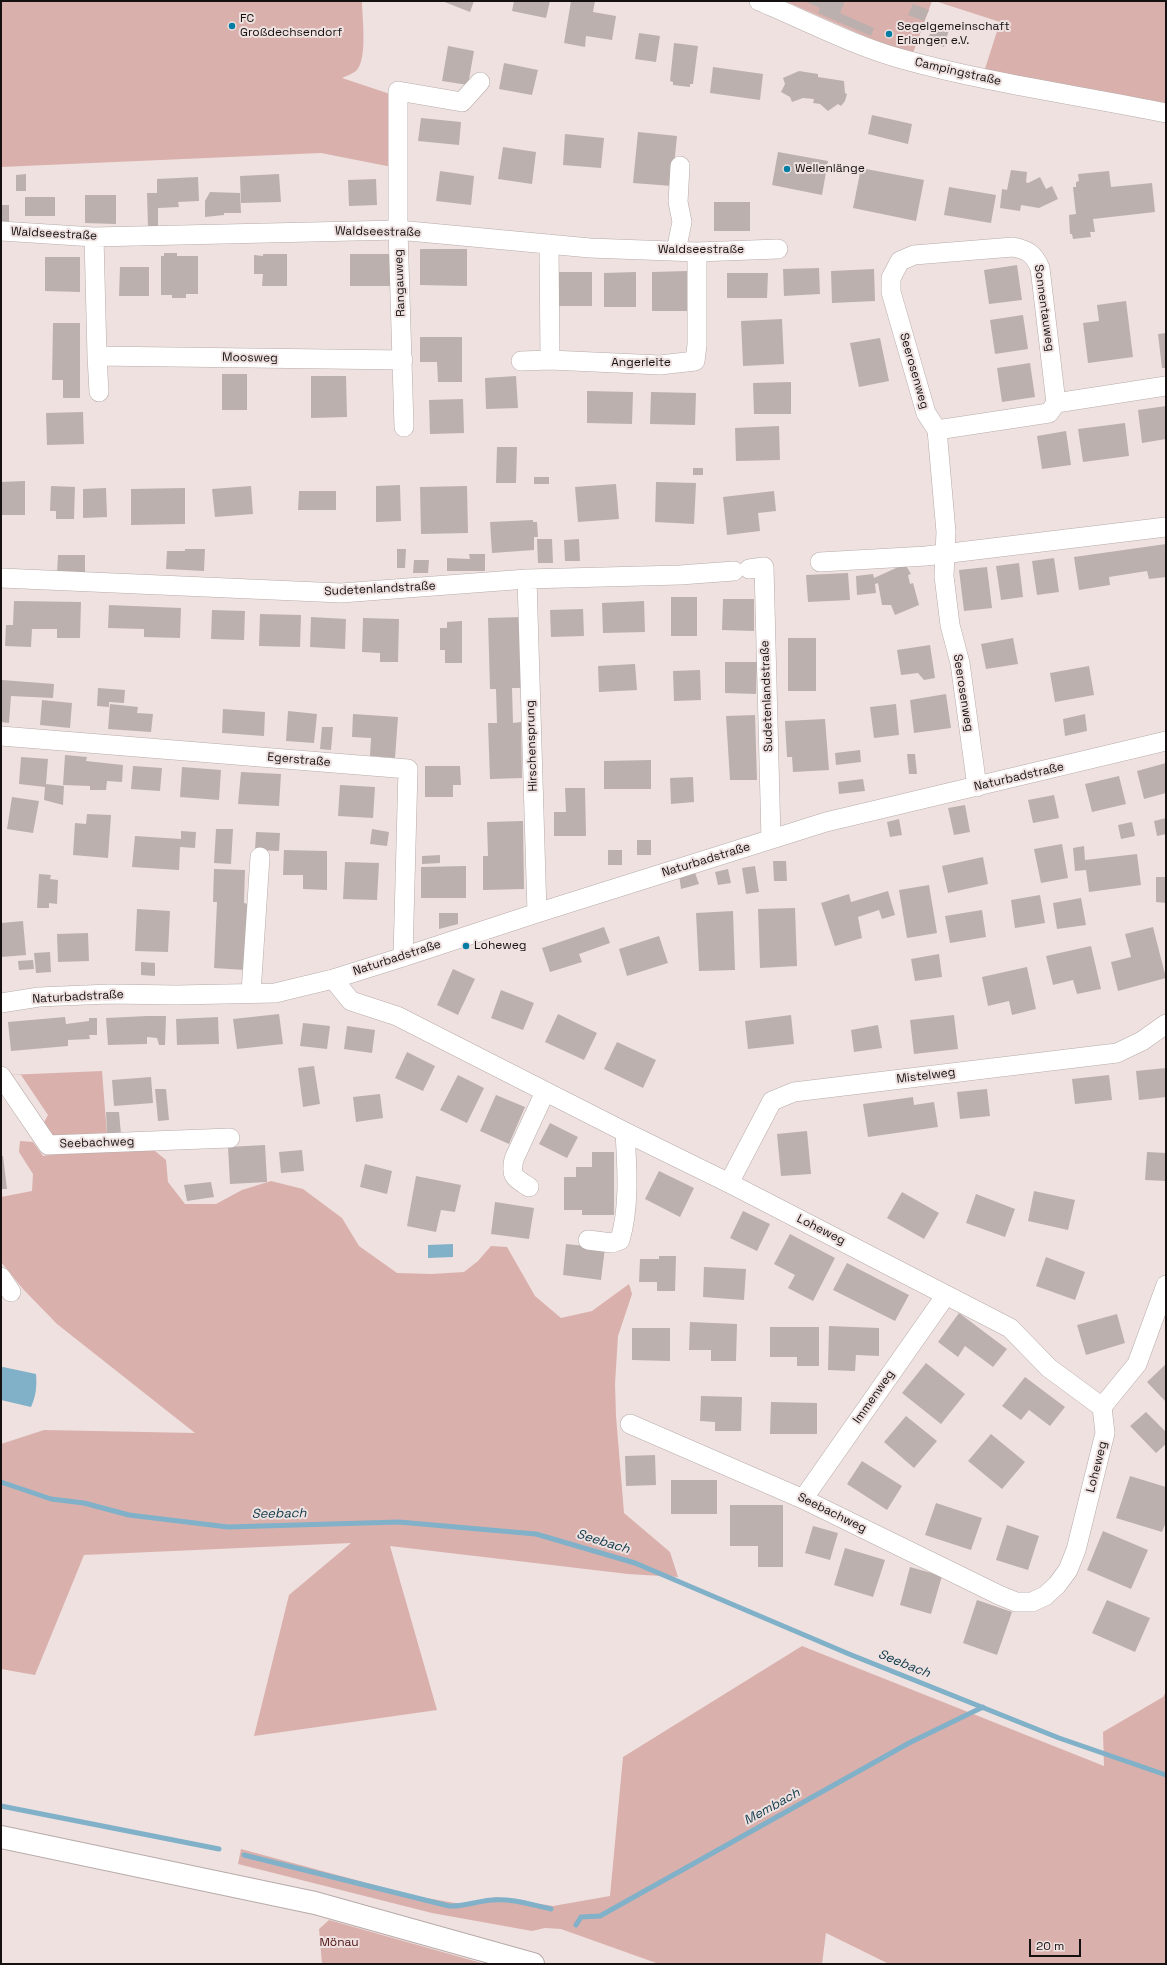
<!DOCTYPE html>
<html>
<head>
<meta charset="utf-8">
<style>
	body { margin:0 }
	#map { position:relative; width:1167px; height:1965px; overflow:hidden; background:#eee1e0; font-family:"Space Grotesk",sans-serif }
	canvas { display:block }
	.frame { position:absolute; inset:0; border:2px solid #151110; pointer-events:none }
	.scale { position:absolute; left:1029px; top:1939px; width:52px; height:18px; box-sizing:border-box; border:2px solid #151110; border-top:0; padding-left:5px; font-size:12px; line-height:14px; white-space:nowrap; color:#151110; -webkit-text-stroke:3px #eee1e0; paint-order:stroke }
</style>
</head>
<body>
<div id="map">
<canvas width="1167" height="1965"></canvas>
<div class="frame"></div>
<div class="scale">20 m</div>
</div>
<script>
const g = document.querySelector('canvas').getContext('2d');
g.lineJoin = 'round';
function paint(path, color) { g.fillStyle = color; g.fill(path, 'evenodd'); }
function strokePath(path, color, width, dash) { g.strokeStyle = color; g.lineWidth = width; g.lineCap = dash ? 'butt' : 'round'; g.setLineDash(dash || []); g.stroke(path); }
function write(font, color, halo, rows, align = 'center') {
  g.font = font + ' "Space Grotesk",sans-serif'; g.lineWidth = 4; g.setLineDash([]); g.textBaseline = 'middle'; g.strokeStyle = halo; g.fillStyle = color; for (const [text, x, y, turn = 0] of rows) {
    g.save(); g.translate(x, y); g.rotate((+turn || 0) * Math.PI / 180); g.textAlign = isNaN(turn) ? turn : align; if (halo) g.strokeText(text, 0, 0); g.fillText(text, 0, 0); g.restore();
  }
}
paint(new Path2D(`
	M1,1h361c0,16 6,59 -6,70 -4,3 -10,5 -14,7l48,16 2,73 -71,-14 -320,14z
	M785,1h147l-19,52 -35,-11z
	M935,1h231v106l-183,-32 17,-53z
	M102,1071l5,64 -57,3 -8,-12 6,-11 -27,-40h-13z
	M20,1141l13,1 10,14 24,-5 24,-2 64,2 11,9 2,22 17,22h31l26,-14 29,-9 32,8 39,29 17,28 38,27 35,1 32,-2 14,-11 13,-15 16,1 28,49 26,22 31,-7 37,-27 3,10 -14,42 -3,48 1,32 8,97 46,39 8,25 -50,-3 -238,-28 47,164 -183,26 35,-141 62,-52 -267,12 -49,120 -34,-6v-225l43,-14 151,3 -138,-109 -34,-35 -22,-27v-65l31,-6 1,-17 -14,-22z
	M802,1646l302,120 -1,-34 60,-35 3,-5v272h-277l-63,-31 -4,31h-163l-98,-35 -16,-1 -13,3 -100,-18 -194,-49 3,-15 174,47 46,8 35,-7 57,9 57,-10 13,-139z
	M329,1920l156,44h-163l-3,-35z`), '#dab0ac');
paint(new Path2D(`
	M453,1244v13l-25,1v-13z
	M3,1367l33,7c1,12 0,22 -5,33l-30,-7v-32z`), '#80b1c8');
strokePath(new Path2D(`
	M1,1482l50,17 33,4 45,12 99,12 171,-5 137,12 99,29 214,91 210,84 107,37
	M1,1806l218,43
	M244,1855l205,51c15,1 28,-5 43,-6 19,-2 40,5 59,9
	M576,1925l5,-8 19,-1 309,-173 74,-36`), '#80b1c8', 5);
paint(new Path2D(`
	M442,1h32l-4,11z
	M514,1h36l-4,17 -34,-7z
	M571,1h24l-2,11 23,4 -4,24 -26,-4 -1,11 -21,-4z
	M804,1h41l-5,12 34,15 -3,8 -53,-23 2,-5z
	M913,4l16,6 -5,11 -16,-6z
	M933,25l16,5 -5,17 -17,-5z
	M639,33l21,3 -4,26 -21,-3z
	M674,43l24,3 -5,38h-3v3l-17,-2v-3l-3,-1z
	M448,46l26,5 -6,34 -26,-4z
	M504,63l34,7 -6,25 -33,-6z
	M713,67l50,7 -3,26 -50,-7z
	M799,71l19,3v3l26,4 1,12 2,1 -2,7 -4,5 -3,-2 -10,7 -8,-7 -7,-1 1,-4 -11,-1 -11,4 -2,-5 -9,-5 4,-8 -2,-6z
	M872,115l40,9 -4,20 -40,-10z
	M421,118l40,4 -2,23 -41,-4z
	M638,132l39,4 -5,50 -39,-3z
	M565,134l39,4 -3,30 -38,-3z
	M503,147l33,5 -4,32 -34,-5z
	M778,152l50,9 -6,34 -50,-10z
	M861,168l63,12 -8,41 -63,-13z
	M1011,170l16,2 -1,10 2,1 12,-6 6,12 6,-3 6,13 -19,9 -18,-3 -1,6 -20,-3 2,-19 5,1z
	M440,171l34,5 -3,29 -35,-4z
	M1109,171l2,16 41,-4 3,29 -62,7 2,13h-5l1,5 -18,2 -1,-5h-2l-1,-19 7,-1 -3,-27h3v-5l3,-1 -1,-7z
	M26,174v17h-10v-16z
	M279,174l2,28 -40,1 -1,-27z
	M198,177l1,24 -21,1 1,5 -21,1v18l-10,1 -1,-34h10v-14z
	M376,179l1,26 -28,1 -1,-26z
	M949,187l47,8 -5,28 -47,-8z
	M210,192l30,1 1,20h-17v2l-19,2v-16z
	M85,195h31v29l-31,-1z
	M25,197h30v19h-30z
	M714,202h36v29h-36z
	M1,205h8v20h-8z
	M420,249h47v37l-47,-1z
	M164,253h13v3h21v38h-12v4h-14v-3h-11v-39h3z
	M263,254h24v32h-25l1,-12h-9v-19l9,1z
	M350,254h43v32h-43z
	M45,257h35v35l-35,-1z
	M1017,265l5,35 -33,4 -5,-34z
	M120,267h29v29h-30z
	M819,268l1,26 -36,2 -1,-27z
	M874,269l1,32 -43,2 -1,-32z
	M687,271v40h-35v-39z
	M559,272h33v34h-33z
	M636,272v35h-32v-34z
	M727,273h41l-1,25h-40z
	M1126,301l7,56 -45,6 -5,-40 16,-2 -2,-16z
	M1023,315l5,34 -33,5 -5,-34z
	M782,319l2,45 -41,2 -2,-45z
	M53,323h27v75h-17v-18h-11z
	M1166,333v35h-4l-4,-34z
	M420,337h42v45h-24l-1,-20h-17z
	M880,338l9,43 -30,6 -9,-44z
	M1030,363l5,34 -33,5 -5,-34z
	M222,374h25v36h-25z
	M311,376h35l1,41 -36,1z
	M516,376l2,32 -32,1 -1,-31z
	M791,382v32h-37l-1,-31z
	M587,391l46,1 -1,32 -45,-1z
	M651,392l45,1 -1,32 -45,-1z
	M463,399l1,34 -34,1 -1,-34z
	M1166,406v33l-24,4 -4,-33z
	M83,412l1,32 -37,1 -1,-32z
	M1125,423l4,33 -46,6 -5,-33z
	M779,426l1,34 -44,1 -1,-33z
	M1066,431l5,34 -29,4 -5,-33z
	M497,447h20l-1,36h-20z
	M693,468h10v7h-10z
	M534,477h15v7h-15z
	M25,481v34h-24v-33z
	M656,482l40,1 -2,41 -39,-2z
	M616,484l3,35 -41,3 -3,-35z
	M400,485l1,36 -25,1v-36z
	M51,486l24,1 -1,32h-18v-8h-6z
	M251,486l2,28 -38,3 -3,-28z
	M467,486l1,47 -47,1 -1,-47z
	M106,488l1,29 -24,1v-29z
	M185,488v36l-54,1v-36z
	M299,491h37v19h-38z
	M774,491l2,20 -18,2 2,18 -33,4 -4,-38z
	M533,520v2h4l1,15h-4v13l-42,3 -2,-31z
	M537,539h15l1,24h-15z
	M579,539l1,22h-15l-1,-21z
	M1166,544v33l-17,2 -2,-8 -38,6 1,8 -31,5 -5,-33z
	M185,549h20l-1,22 -38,-2 1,-18h18z
	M397,549h9l-1,19h-8z
	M469,554h16v17h-38v-13l23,1z
	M58,555h27v20h-28z
	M1054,558l5,34 -22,3 -5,-34z
	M414,560h15l-1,13h-15z
	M1019,563l4,34 -22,3 -5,-34z
	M905,564l6,10 -3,1 2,9 3,-1 6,22 -24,10 -4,-10h-9l-4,-22 -3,1 1,9 -19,2 -1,-19 17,-2 1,4z
	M987,567l5,41 -28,3 -5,-41z
	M848,573l2,27 -42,2 -2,-27z
	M671,597h26v39h-26z
	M723,599h31v32l-32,-1z
	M14,601l67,1 -1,36h-23v-9h-25l-1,18 -26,-1 1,-21h7z
	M644,601l1,31 -42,1 -1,-30z
	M109,605l72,3 -1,30 -36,-1v-8l-36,-1z
	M583,609l1,27 -33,1 -1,-27z
	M212,610l33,1 -1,29 -33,-1z
	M260,614l41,1 -1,32 -41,-1z
	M311,617l35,2 -1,30 -35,-2z
	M521,617l1,71h-10l1,35 8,-1 1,56 -32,1 -2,-56h9l-1,-34h-6l-2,-71z
	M363,618l36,1 -1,43h-18v-9l-18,-1z
	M462,621v42h-17v-13h-5v-22h7v-6z
	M788,638h28v53h-28z
	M1013,638l5,26 -32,5 -5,-25z
	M930,645l5,33 -11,2 -6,-7 -17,2 -4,-25z
	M725,662h32l-1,32 -31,-1z
	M635,664l2,26 -38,2 -1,-26z
	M1089,666l5,29 -39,7 -5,-29z
	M700,670l1,30 -27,1 -1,-30z
	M2,680l52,4 -1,14 -42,-2 -2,27 -8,-1z
	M98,688l27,2 -1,13 -15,-1v5l-12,-1z
	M946,694l5,34 -37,5 -4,-33z
	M42,700l30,3 -2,25 -30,-3z
	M110,704l28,3 -1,6 16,1 -2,18 -43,-3z
	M896,704l3,31 -25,3 -4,-31z
	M223,709l42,3 -1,24 -42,-3z
	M288,711l29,3 -3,29 -28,-2z
	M353,714l45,3 -3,41 -25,-2 1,-18 -19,-1z
	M1085,714l2,17 -22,5 -2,-17z
	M755,715l2,65h-27l-4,-64z
	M825,719l4,51 -36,2 -1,-15h-5l-2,-36z
	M322,727h11l-2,23 -11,-1z
	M860,750l1,12 -25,3 -1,-12z
	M907,754h8l2,20h-8z
	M65,755l22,2 -1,4 37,4 -1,17 -15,-1 -1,9h-16v-4l-27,-1z
	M21,757l27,2 -2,25 18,2 -1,19 -19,-5 1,-13 -26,-3z
	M651,760v29h-47v-28z
	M1166,763v30l-22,6 -7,-28z
	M133,766l29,2 -2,23 -29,-2z
	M425,766h35l1,19h-8v12h-28z
	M182,767l39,3 -2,30 -39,-3z
	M241,772l40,2 -2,32 -41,-2z
	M1119,776l7,28 -34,8 -7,-28z
	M693,777l1,25 -23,2 -1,-26z
	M863,779l2,12 -26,3 -1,-12z
	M340,785l35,2 -2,31 -35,-2z
	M565,788h20l1,48h-32v-24h12z
	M1054,795l5,23 -26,5 -5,-23z
	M12,797l27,4 -6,32 -26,-4z
	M965,805l5,27 -16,3 -6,-27z
	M87,814l24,1 -3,43 -35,-3 2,-32 11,1z
	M1166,818v16l-9,2 -3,-15z
	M899,819l3,16 -12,2 -3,-15z
	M523,821l1,68 -41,1v-34h5l-1,-34z
	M1132,822l3,14 -14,3 -3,-14z
	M216,829h17l-2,35 -17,-1z
	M372,829l17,3 -2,14 -17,-2z
	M181,831l15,1 -1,16 -15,-1 -1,23 -47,-3 3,-31 46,3z
	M256,832l24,1 -1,18 -24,-1z
	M637,840h14v15h-14z
	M1062,844l6,34 -27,5 -7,-34z
	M1084,846l1,14 52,-6 4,31 -52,7 -3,-22 -11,1 -2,-23z
	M284,850l43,1v39l-24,-1v-14h-20z
	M608,850h14v15h-14z
	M440,855v8l-18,1v-8z
	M983,857l5,27 -40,9 -6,-27z
	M773,861h13l1,20h-13z
	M345,862l34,1 -2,37 -34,-1z
	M466,866v32h-45v-31z
	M755,866l4,26 -13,2 -4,-26z
	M214,869l31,1 -1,33 4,1 -3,66 -31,-2 3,-66h-4z
	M728,869l3,14 -13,2 -3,-13z
	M694,870l5,14 -18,5 -2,-14z
	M39,874l12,1 -1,4 8,1 -1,24 -8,-1v5h-12z
	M1156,877h10v26l-10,-1z
	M929,885l8,48 -30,5 -8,-48z
	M888,891l7,24 -13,4 -3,-9 -21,7 4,21 -27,8 -14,-43 28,-9 2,8z
	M1040,895l5,28 -30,5 -4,-28z
	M1081,898l5,27 -29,4 -4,-26z
	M795,908l2,58 -37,2 -2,-59z
	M137,909l33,2 -2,41 -33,-1z
	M982,910l4,27 -36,6 -5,-27z
	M733,911l2,59 -36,1 -3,-58z
	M439,913h19v11l-19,5z
	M23,921l3,34 -25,2v-34z
	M604,927l6,16 -31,11 3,8 -32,10 -8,-24z
	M1153,927l13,51 -48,13 -7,-29 20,-5 -6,-23z
	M88,933l1,28 -31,1 -1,-28z
	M659,936l9,27 -41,13 -8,-27z
	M1091,946l10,43 -24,5 -4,-14 -20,5 -7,-29z
	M50,952l1,20 -15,1 -2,-20z
	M939,954l3,23 -27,4 -4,-22z
	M33,960l1,9 -15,1 -1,-9z
	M141,962l14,1v13l-14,-1z
	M1027,967l9,42 -24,6 -3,-14 -21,5 -6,-29z
	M453,969l22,10 -17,36 -21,-10z
	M501,990l33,13 -11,27 -32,-12z
	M279,1014l4,30 -46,5 -4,-30z
	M558,1014l39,19 -13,27 -39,-18z
	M791,1015l3,29 -46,5 -3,-28z
	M954,1015l4,34 -44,5 -4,-34z
	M147,1016h19l-1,29h-6l-2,-7 -10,-1v7l-39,1 -2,-27z
	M65,1017l1,7 23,-3v-3h8v17h-8l1,4 -22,1v6l-57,5 -3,-29z
	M218,1017l1,27 -42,1 -1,-26z
	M303,1023l27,3 -3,23 -27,-3z
	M878,1025l4,23 -28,4 -3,-22z
	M347,1026l28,4 -3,23 -28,-4z
	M617,1042l39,18 -13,28 -39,-19z
	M407,1052l28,14 -12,25 -28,-13z
	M314,1066l6,38 -17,3 -5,-39z
	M1166,1068v29l-27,3 -3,-29z
	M458,1075l26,13 -17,35 -27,-13z
	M1109,1075l3,25 -37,4 -3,-25z
	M151,1077l2,26 -39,3 -2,-26z
	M155,1089h11l3,31 -11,1z
	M987,1089l3,27 -30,3 -3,-27z
	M380,1094l3,24 -27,4 -3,-25z
	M496,1095l29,12 -16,37 -29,-13z
	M913,1097l1,8 20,-3 4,25 -70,10 -5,-33z
	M106,1112h13l2,22 -14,1z
	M550,1123l28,14 -11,21 -28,-14z
	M807,1131l4,43 -30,2 -4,-42z
	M265,1145l2,37 -37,2 -2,-37z
	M302,1150l2,21 -23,2 -2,-21z
	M592,1152h22v63h-32v-5h-18v-33h12v-10h16z
	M1147,1152l19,1v28l-21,-1z
	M1,1156h2l4,33h-6z
	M365,1164l27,7 -5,23 -27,-7z
	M659,1171l35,17 -14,29 -35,-18z
	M416,1176l45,9 -6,27 -14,-2 -5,22 -29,-6z
	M211,1182l3,15 -27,4 -3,-16z
	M1034,1191l41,9 -7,30 -40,-9z
	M902,1192l37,21 -15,26 -37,-21z
	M976,1194l39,15 -10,28 -39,-14z
	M495,1202l39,6 -5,31 -38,-5z
	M743,1211l27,13 -13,27 -27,-13z
	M790,1234l45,24 -22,43 -25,-13 7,-13 -21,-11z
	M566,1244l39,4 -4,32 -38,-5z
	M659,1256h17l-1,35h-18v-9h-18l1,-23h19z
	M1046,1257l39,15 -10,28 -39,-14z
	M847,1263l62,32 -14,26 -62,-31z
	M704,1267l42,2 -2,31 -41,-3z
	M959,1313l48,36 -14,18 -28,-21 -7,11 -20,-15z
	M1117,1314l8,29 -39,12 -9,-30z
	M690,1322l47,2 -1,37h-25v-11h-22z
	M829,1326l50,2v28l-23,-1 -1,16 -27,-1z
	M770,1327h49v39h-22v-9h-27z
	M632,1328h38v33l-38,-1z
	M926,1363l39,31 -24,30 -39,-31z
	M1166,1364v38l-19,-20z
	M1025,1377l40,30 -15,19 -21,-16 -8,10 -19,-14z
	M701,1396l41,1 -1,34h-26v-9l-15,-1z
	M771,1402l46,1v31h-47z
	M1146,1412l20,20v12l-10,9 -26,-27z
	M906,1416l31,25 -23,27 -30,-26z
	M991,1434l34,28 -23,27 -34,-28z
	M655,1455l1,30 -30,1 -1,-30z
	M862,1461l40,25 -15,24 -40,-26z
	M1130,1476l36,11v35l-4,10 -46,-14z
	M671,1480h46v34h-46z
	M936,1503l46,15 -11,32 -46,-15z
	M730,1505h53v62h-25v-21h-28z
	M1007,1525l32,11 -11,34 -32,-10z
	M813,1526l25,7 -8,27 -25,-7z
	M1103,1531l45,19 -17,39 -44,-19z
	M845,1548l40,12 -12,37 -39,-12z
	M910,1567l32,9 -11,38 -31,-9z
	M977,1600l35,12 -15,43 -34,-12z
	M1107,1600l43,18 -15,34 -43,-19z`), '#bcb0af');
const minor = new Path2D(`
	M759,1c46,19 95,45 143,58 86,24 176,36 264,54
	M1,231l93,6 304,-7 192,18 107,4 81,-3
	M94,237l3,119 306,4
	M549,244l1,116 110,5 35,-4 2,-16v-93
	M676,251l6,-29 -4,-20 2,-36
	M97,356l2,36
	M521,361l29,-1
	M404,427l-6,-197v-139l64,11 18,-20
	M937,430l112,-17 7,-10
	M820,562l106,-6 240,-29
	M749,569l15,-2 7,272
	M1,578l340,15 186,-14 153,-4 54,-4
	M527,579l10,334
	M1,736l407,33 -5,188
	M977,787l-17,-124 -10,-38 -6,-49 2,-44 -9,-102 -11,-17 -35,-121v-14l9,-17 14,-6 99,-8c15,3 21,7 27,21l16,135 110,-17
	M333,979l18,22 46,15 228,116 104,51 281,145 39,40 53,39 3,26 -29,117 -8,20 -11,15 -12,11 -13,6h-16l-17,-7 -196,-96 -173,-75
	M251,993l9,-136
	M1,1003l38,-6 70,-3 68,1 98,-2 58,-14 70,-22 134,-44 289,-91 340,-81
	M1,1076l47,69 182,-7
	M729,1183l43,-82 22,-9 323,-39 25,-12 24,-17
	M529,1187c-14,-9 -19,-10 -15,-28l31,-67
	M588,1240l24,3 8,-3c10,-34 7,-73 5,-108
	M1,1277l10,15
	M1102,1407l35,-43 29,-79
	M803,1499l143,-204`);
const major = new Path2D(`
	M1,1837l314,66 218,61`);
strokePath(minor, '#b7aba9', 20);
strokePath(major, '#b7aba9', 24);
strokePath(minor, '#fff', 19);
strokePath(major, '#fff', 22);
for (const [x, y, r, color] of [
	[232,26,4,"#007da3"],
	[889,34,4,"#007da3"],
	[787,169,4,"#007da3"],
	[466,946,4,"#007da3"]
]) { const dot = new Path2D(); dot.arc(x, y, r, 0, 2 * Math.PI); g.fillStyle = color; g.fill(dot); strokePath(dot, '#eee1e0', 1.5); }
write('12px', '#151110', '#eee1e0', [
	["FC",240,19],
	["Großdechsendorf",240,33],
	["Segelgemeinschaft",897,27],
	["Erlangen e.V.",897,41],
	["Wellenlänge",795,169],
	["Loheweg",474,946]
], 'left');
write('12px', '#151110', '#eee1e0', [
	["Campingstraße",958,72,13],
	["Waldseestraße",378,232,1],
	["Waldseestraße",54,234,3],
	["Waldseestraße",701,250],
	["Rangauweg",400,283,-92],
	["Sonnentauweg",1044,308,82],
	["Moosweg",250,358,1],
	["Angerleite",641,363],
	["Seerosenweg",914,371,74],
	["Sudetenlandstraße",380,589,-3],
	["Seerosenweg",963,693,81],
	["Sudetenlandstraße",767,696,-92],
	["Hirschensprung",532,746,-92],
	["Egerstraße",299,760,5],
	["Naturbadstraße",1019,777,-13],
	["Naturbadstraße",706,860,-17],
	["Naturbadstraße",397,958,-18],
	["Naturbadstraße",78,997,-3],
	["Mistelweg",926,1076,-7],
	["Seebachweg",97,1143,-2],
	["Loheweg",821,1230,27],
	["Immenweg",874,1397,-55],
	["Loheweg",1097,1467,-76],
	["Seebachweg",832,1513,26]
]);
write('12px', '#4f1213', '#eee1e0', [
	["Mönau",339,1943]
]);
write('italic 13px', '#0d394a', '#eee1e0', [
	["Seebach",279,1514,-1],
	["Seebach",603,1542,17],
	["Seebach",904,1664,22],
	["Membach",772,1807,-29]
]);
</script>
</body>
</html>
